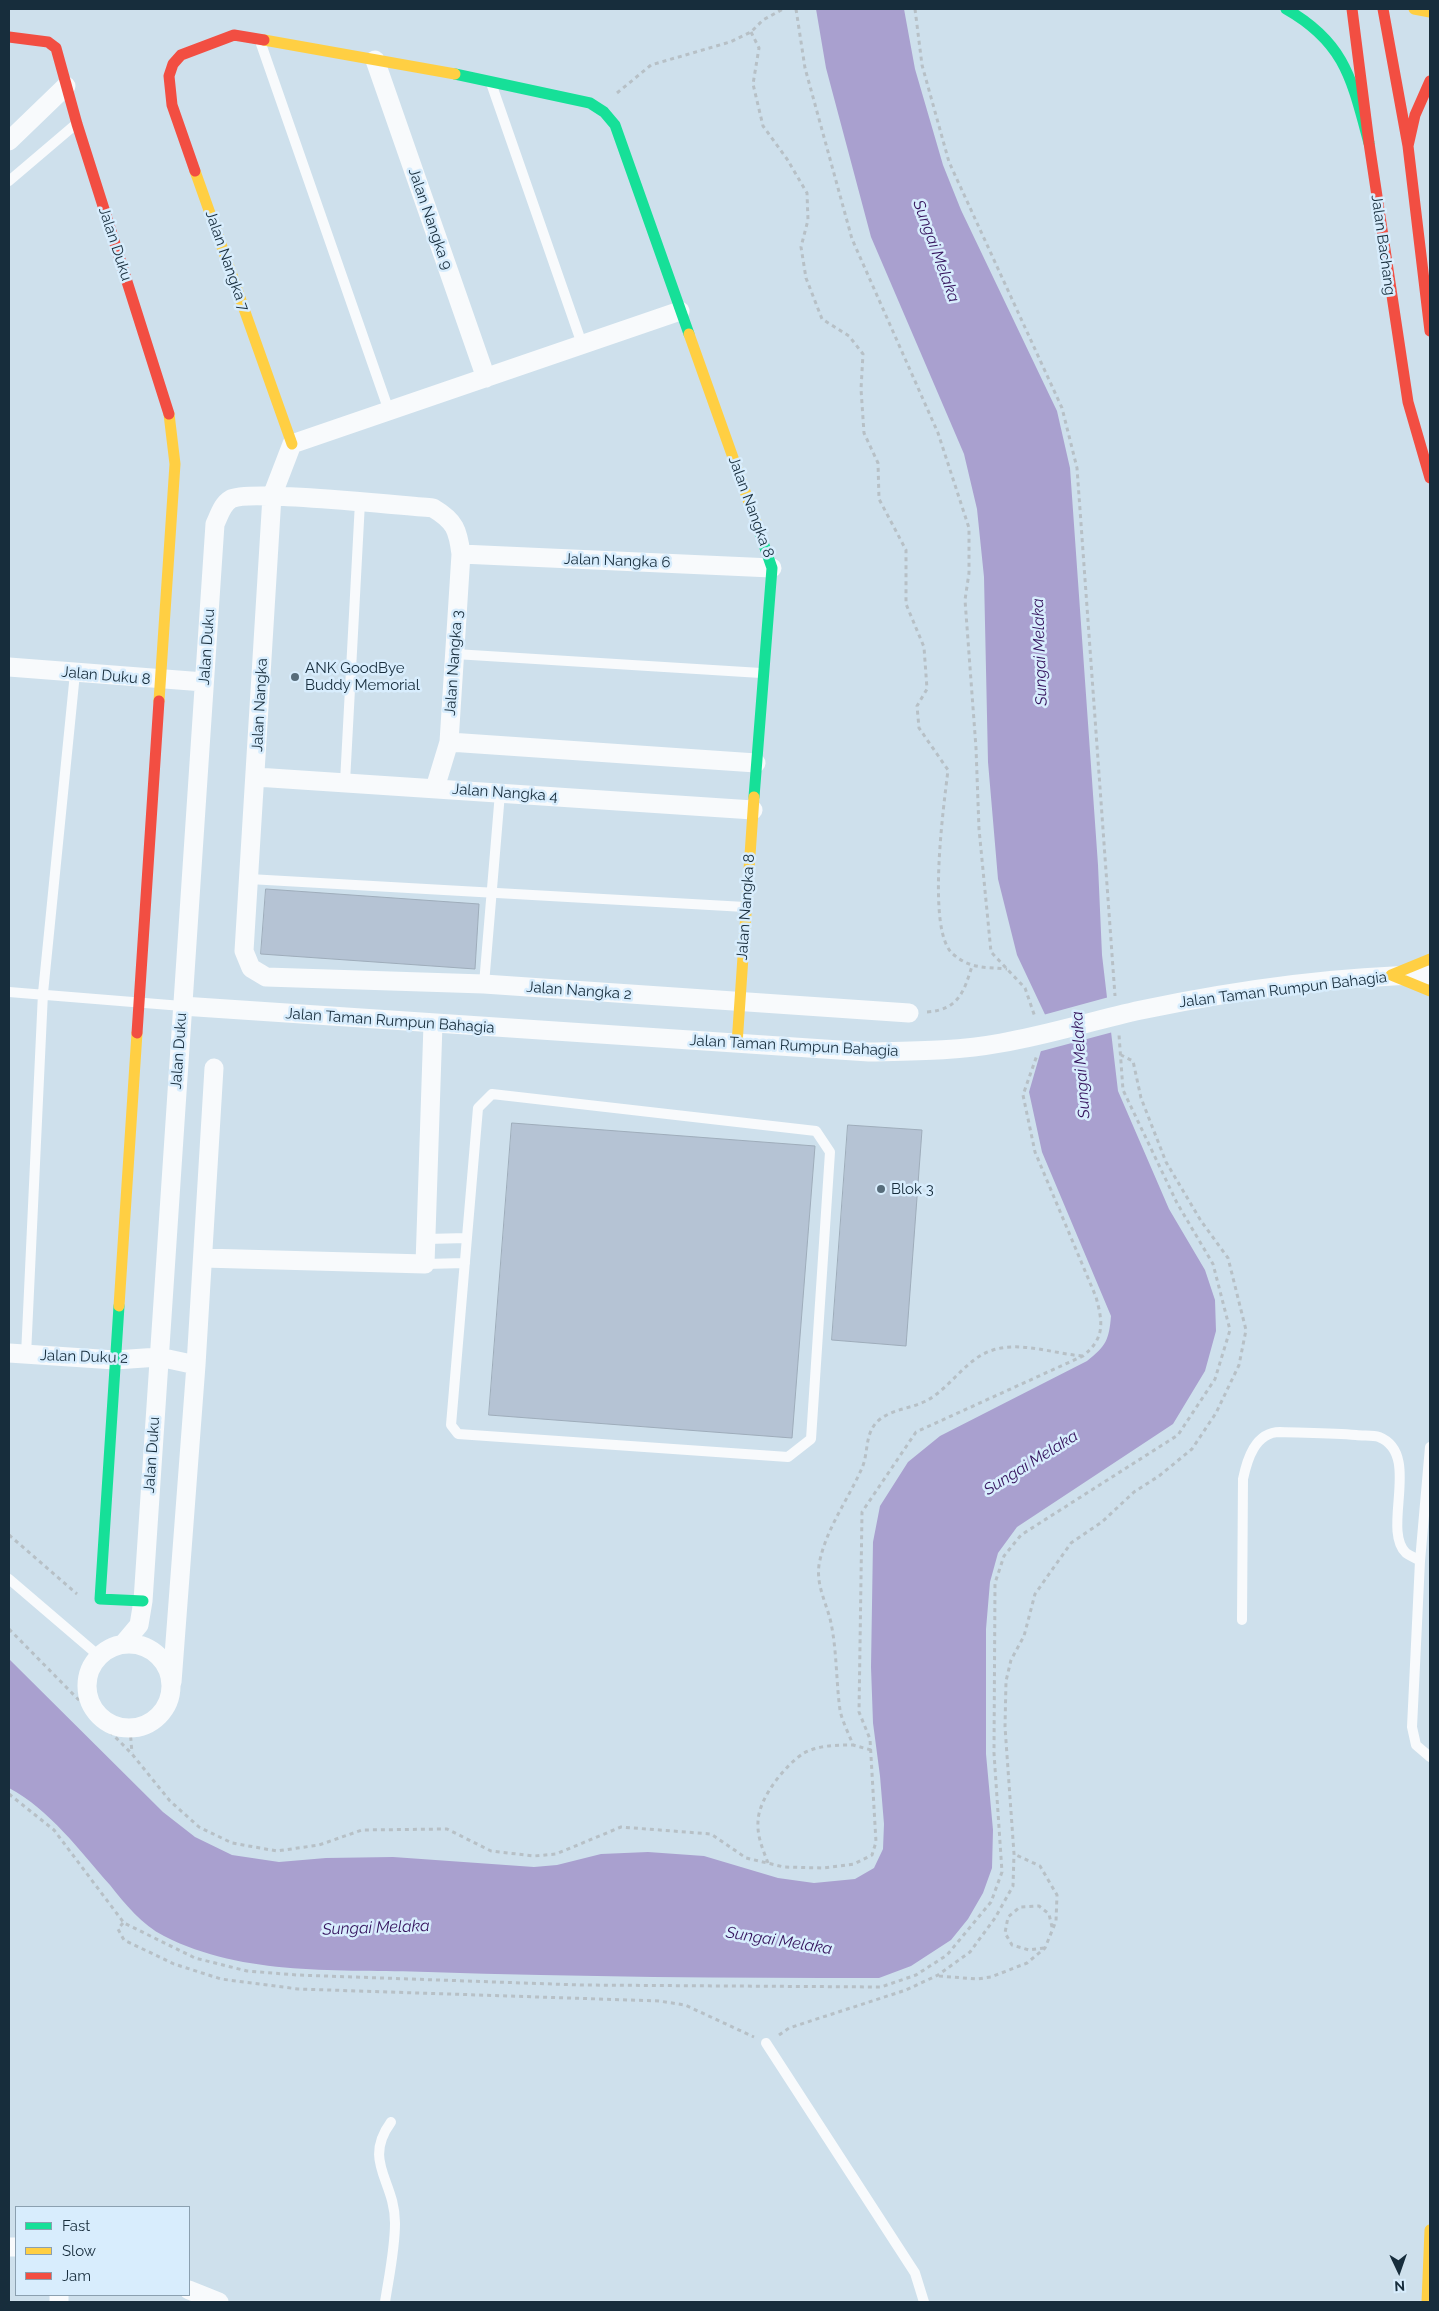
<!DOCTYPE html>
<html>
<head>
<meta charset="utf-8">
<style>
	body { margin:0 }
	#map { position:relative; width:1439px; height:2311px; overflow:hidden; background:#cee0ec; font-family:Raleway,sans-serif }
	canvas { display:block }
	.frame { position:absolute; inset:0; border:10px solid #172d3c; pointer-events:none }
	.legend { position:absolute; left:15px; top:2206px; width:175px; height:90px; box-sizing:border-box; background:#d8edfd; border:1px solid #8ba0b0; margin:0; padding:6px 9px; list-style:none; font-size:15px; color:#172d3c }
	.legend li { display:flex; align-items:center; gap:10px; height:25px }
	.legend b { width:25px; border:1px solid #8ba0b0 }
	.north { position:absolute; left:1374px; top:2246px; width:50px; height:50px; -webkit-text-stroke:4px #d8edfd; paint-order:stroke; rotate:177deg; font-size:14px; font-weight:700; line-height:20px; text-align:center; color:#172d3c }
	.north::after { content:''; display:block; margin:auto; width:18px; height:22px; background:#172d3c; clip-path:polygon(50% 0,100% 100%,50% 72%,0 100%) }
</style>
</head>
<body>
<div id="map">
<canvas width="1439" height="2311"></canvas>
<div class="frame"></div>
<ul class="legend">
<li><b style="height:6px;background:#16e098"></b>Fast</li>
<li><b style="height:6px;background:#ffcf43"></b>Slow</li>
<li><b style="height:6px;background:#f24e42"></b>Jam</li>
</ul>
<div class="north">N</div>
</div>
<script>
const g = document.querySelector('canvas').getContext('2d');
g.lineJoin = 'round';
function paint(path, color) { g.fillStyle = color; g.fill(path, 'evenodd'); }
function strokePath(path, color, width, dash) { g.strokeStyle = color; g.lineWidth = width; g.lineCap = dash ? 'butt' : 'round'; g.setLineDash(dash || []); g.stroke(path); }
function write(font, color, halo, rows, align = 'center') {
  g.font = font + ' Raleway,sans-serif'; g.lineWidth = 5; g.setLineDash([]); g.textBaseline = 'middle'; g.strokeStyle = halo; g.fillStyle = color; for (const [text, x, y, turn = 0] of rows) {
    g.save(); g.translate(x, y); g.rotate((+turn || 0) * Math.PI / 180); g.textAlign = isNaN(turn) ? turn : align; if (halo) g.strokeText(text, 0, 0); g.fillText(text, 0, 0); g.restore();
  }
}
paint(new Path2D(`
	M816,9h88l11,60 28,96 18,45 96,201 13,57 28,397 4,90 16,136 51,118 36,61 10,30 1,31 -11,40 -32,53 -156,103 -19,26 -8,29 -4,47v125l7,76 -1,38 -9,25 -15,26 -17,21 -40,26 -32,12c-150,0 -301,-1 -451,-6 -87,-3 -184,5 -264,-36 -22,-11 -39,-32 -54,-51 -31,-35 -60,-75 -101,-97v-129l154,153 32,25 37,18 47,7 47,-4 67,-1 141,10 23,-2 44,-11 47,-2 56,4 74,22 36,5 41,-4 19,-11 9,-19 1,-25 -4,-48 -7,-53 -2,-56 2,-125 7,-36 28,-44 32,-26 147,-75c19,-15 22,-21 24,-45l-69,-164 -13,-60 20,-69 -32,-68 -19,-76 -10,-117 -4,-185 -7,-68 -13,-55 -93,-217 -45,-169z`), '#a9a0cf');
paint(new Path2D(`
	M1109,997l4,35 -75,20 8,-29 -3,-8z`), '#cee0ec');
const building = new Path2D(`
	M266,889l213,15 -4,65 -214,-15z
	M512,1123l303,23 -23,292 -303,-23z
	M848,1125l74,5 -16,216 -74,-6z`);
paint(building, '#b5c3d4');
strokePath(building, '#9eacba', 1);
strokePath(new Path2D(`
	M796,9l9,59 47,171 86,194 31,95v45l-4,27 11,148 3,81 12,123 34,36 10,29
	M915,9l7,56 27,97 113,246 15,60 38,528
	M751,32l8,16 -6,36 10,42 24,33 20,34 1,27 -7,27 5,31 16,41 27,17 14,18 -2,35 3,44 14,30 1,36 27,51v54l18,43 3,42 -10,17 2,22 29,42c-4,34 -22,162 5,184 17,15 32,13 54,15
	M617,93l34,-28 79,-23 21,-10 12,-12 20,-11
	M927,1012c31,-2 37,-20 45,-46
	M9,1535l68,59
	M9,1629l123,125 38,47 29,26 33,16 45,8 42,-6 43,-15 85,-1 44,22 43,5 22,-2 65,-27 90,7 35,24 38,9 39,1 31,-4 18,-9 4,-13 -6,-103 -11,-27 3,-200 54,-80 167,-76c22,-18 20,-33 13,-59l-61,-145 -12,-57 14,-40
	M130,1729l2,24
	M871,1750l-18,-5c-4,-11 -11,-24 -13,-35 -4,-29 -3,-58 -9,-87 -4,-19 -15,-37 -12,-58 6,-35 29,-65 43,-97 7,-16 2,-35 17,-48 16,-13 38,-11 55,-24 20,-14 35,-39 59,-46 29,-9 61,4 90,6
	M9,1794l45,36 70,93 71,35 52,13 50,4 283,10 301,2 35,-12 31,-20 44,-53 11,-30 -8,-119 1,-170 9,-27 17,-21 157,-100 37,-56 15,-49 -17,-66 -36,-61 -54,-113 -4,-55
	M768,1863c-5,-13 -11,-27 -10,-41 0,-23 27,-57 46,-69 15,-8 33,-8 49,-8
	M123,1923l-5,6 6,11 50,24 47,15 77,10 361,12 26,4 69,32
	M1044,1948l-15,2 -17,-5 -7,-12 3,-16 12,-10 19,-1 10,8 3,13
	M939,1976l38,3 14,-2 36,-14 18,-15 11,-27 1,-26 -17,-29 -26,-12
	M779,2035l10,-7 117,-38 32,-15 32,-23 25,-34 18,-32 1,-32 -9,-127 1,-46 5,-21 13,-24 11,-42 36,-51 31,-21 32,-30 25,-16 33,-27 24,-36 23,-48 7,-35 -18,-72 -27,-37 -35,-59 -25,-64 -8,-37 -12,-6`), '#b7c0c6', 3, [4, 4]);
strokePath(new Path2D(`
	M260,41l129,370
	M491,83l91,261
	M9,181l67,-57
	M455,654l306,19
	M345,782l15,-280
	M249,879l496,28
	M484,984l16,-191
	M9,992l173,14
	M492,1094l324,37 14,21 -19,287 -23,18 -330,-23 -7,-9 27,-317z
	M426,1239l41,-1
	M425,1264l40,-1
	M26,1355l17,-362 32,-320
	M1430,1447l-10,114 -8,166 4,18 14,12
	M9,1579l90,77
	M1242,1620l1,-141c4,-19 12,-47 37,-47 25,1 51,1 76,3 7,1 17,0 23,2 43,17 2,92 27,116 4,3 10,5 14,8
	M766,2043l149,230 9,29
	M385,2302c4,-26 10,-53 10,-79 0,-43 -33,-61 -4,-101`), '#f8fafc', 10);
strokePath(new Path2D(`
	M375,60l111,318
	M9,141l57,-55
	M680,311l-388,133 -20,52 -28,455 7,17 15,9 218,7 425,29
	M461,554l311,14
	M9,667l195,15
	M449,742l307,21
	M256,777l497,33
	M182,1006l687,46c45,-1 89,-1 132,-9 47,-8 94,-23 140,-33 91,-19 196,-34 289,-35
	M203,1258l222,6 8,-240
	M9,1353l106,7 44,-3 37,8
	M87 1686a42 42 0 1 1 84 0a42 42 0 1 1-84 0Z
	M123,1644l16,-19 4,-24 72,-1077c4,-8 7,-20 16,-25 17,-10 172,7 202,9 22,13 25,22 28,46l-12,188 -14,46
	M172,1682l24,-317 18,-297
	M9,2247h7
	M189,2290l30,12
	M59,2302v-7`), '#f8fafc', 19);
strokePath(new Path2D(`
	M1286,9c60,34 66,72 83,134
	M455,74l135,29 14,9 11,13 74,209
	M754,797l18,-229 -15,-43
	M119,1306l-19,293 43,2`), '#16e098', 11);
strokePath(new Path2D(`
	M1414,9l16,3
	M264,40l191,34
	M195,171l97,273
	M689,334l68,191
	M159,701l16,-237 -6,-50
	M1391,975l39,-16
	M1391,975l39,16
	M737,1044l17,-247
	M119,1306l18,-273
	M1427,2302l3,-72`), '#ffcf43', 11);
strokePath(new Path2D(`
	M1352,9l17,134 39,259 22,76
	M1383,9l25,137 22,185
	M9,37l39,5 8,6 21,76 92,290
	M1408,146l7,-31 15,-34
	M195,171l-23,-66 -3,-29 4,-12 8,-9 53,-20 30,5
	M137,1033l22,-332`), '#f24e42', 11);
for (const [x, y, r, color] of [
	[295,677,5,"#576c7a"],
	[881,1189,5,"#576c7a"]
]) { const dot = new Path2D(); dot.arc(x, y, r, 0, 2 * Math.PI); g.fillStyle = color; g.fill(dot); strokePath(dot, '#d8edfd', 2); }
write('15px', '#172d3c', '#d8edfd', [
	["Jalan Nangka 9",430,219,71],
	["Jalan Duku",115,244,72],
	["Jalan Bachang",1383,245,82],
	["Jalan Nangka 7",227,261,71],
	["Jalan Nangka 8",751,507,70],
	["Jalan Nangka 6",617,561,2],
	["Jalan Duku",207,647,-86],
	["Jalan Nangka 3",454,663,-86],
	["Jalan Duku 8",106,676,5],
	["Jalan Nangka",260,705,-87],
	["Jalan Nangka 4",505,793,4],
	["Jalan Nangka 8",746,907,-86],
	["Jalan Taman Rumpun Bahagia",1283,990,-7],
	["Jalan Nangka 2",579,991,4],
	["Jalan Taman Rumpun Bahagia",390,1021,4],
	["Jalan Taman Rumpun Bahagia",794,1046,3],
	["Jalan Duku",179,1051,-86],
	["Jalan Duku 2",84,1357,2],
	["Jalan Duku",152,1455,-86]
]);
write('15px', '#172d3c', '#d8edfd', [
	["ANK GoodBye",305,668],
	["Buddy Memorial",305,685],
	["Blok 3",891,1189]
], 'left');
write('italic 16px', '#35135d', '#d8edfd', [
	["Sungai Melaka",936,251,70],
	["Sungai Melaka",1040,652,-92],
	["Sungai Melaka",1081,1065,-94],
	["Sungai Melaka",1031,1463,-32],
	["Sungai Melaka",376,1928,-2],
	["Sungai Melaka",779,1941,9]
]);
</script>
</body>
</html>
